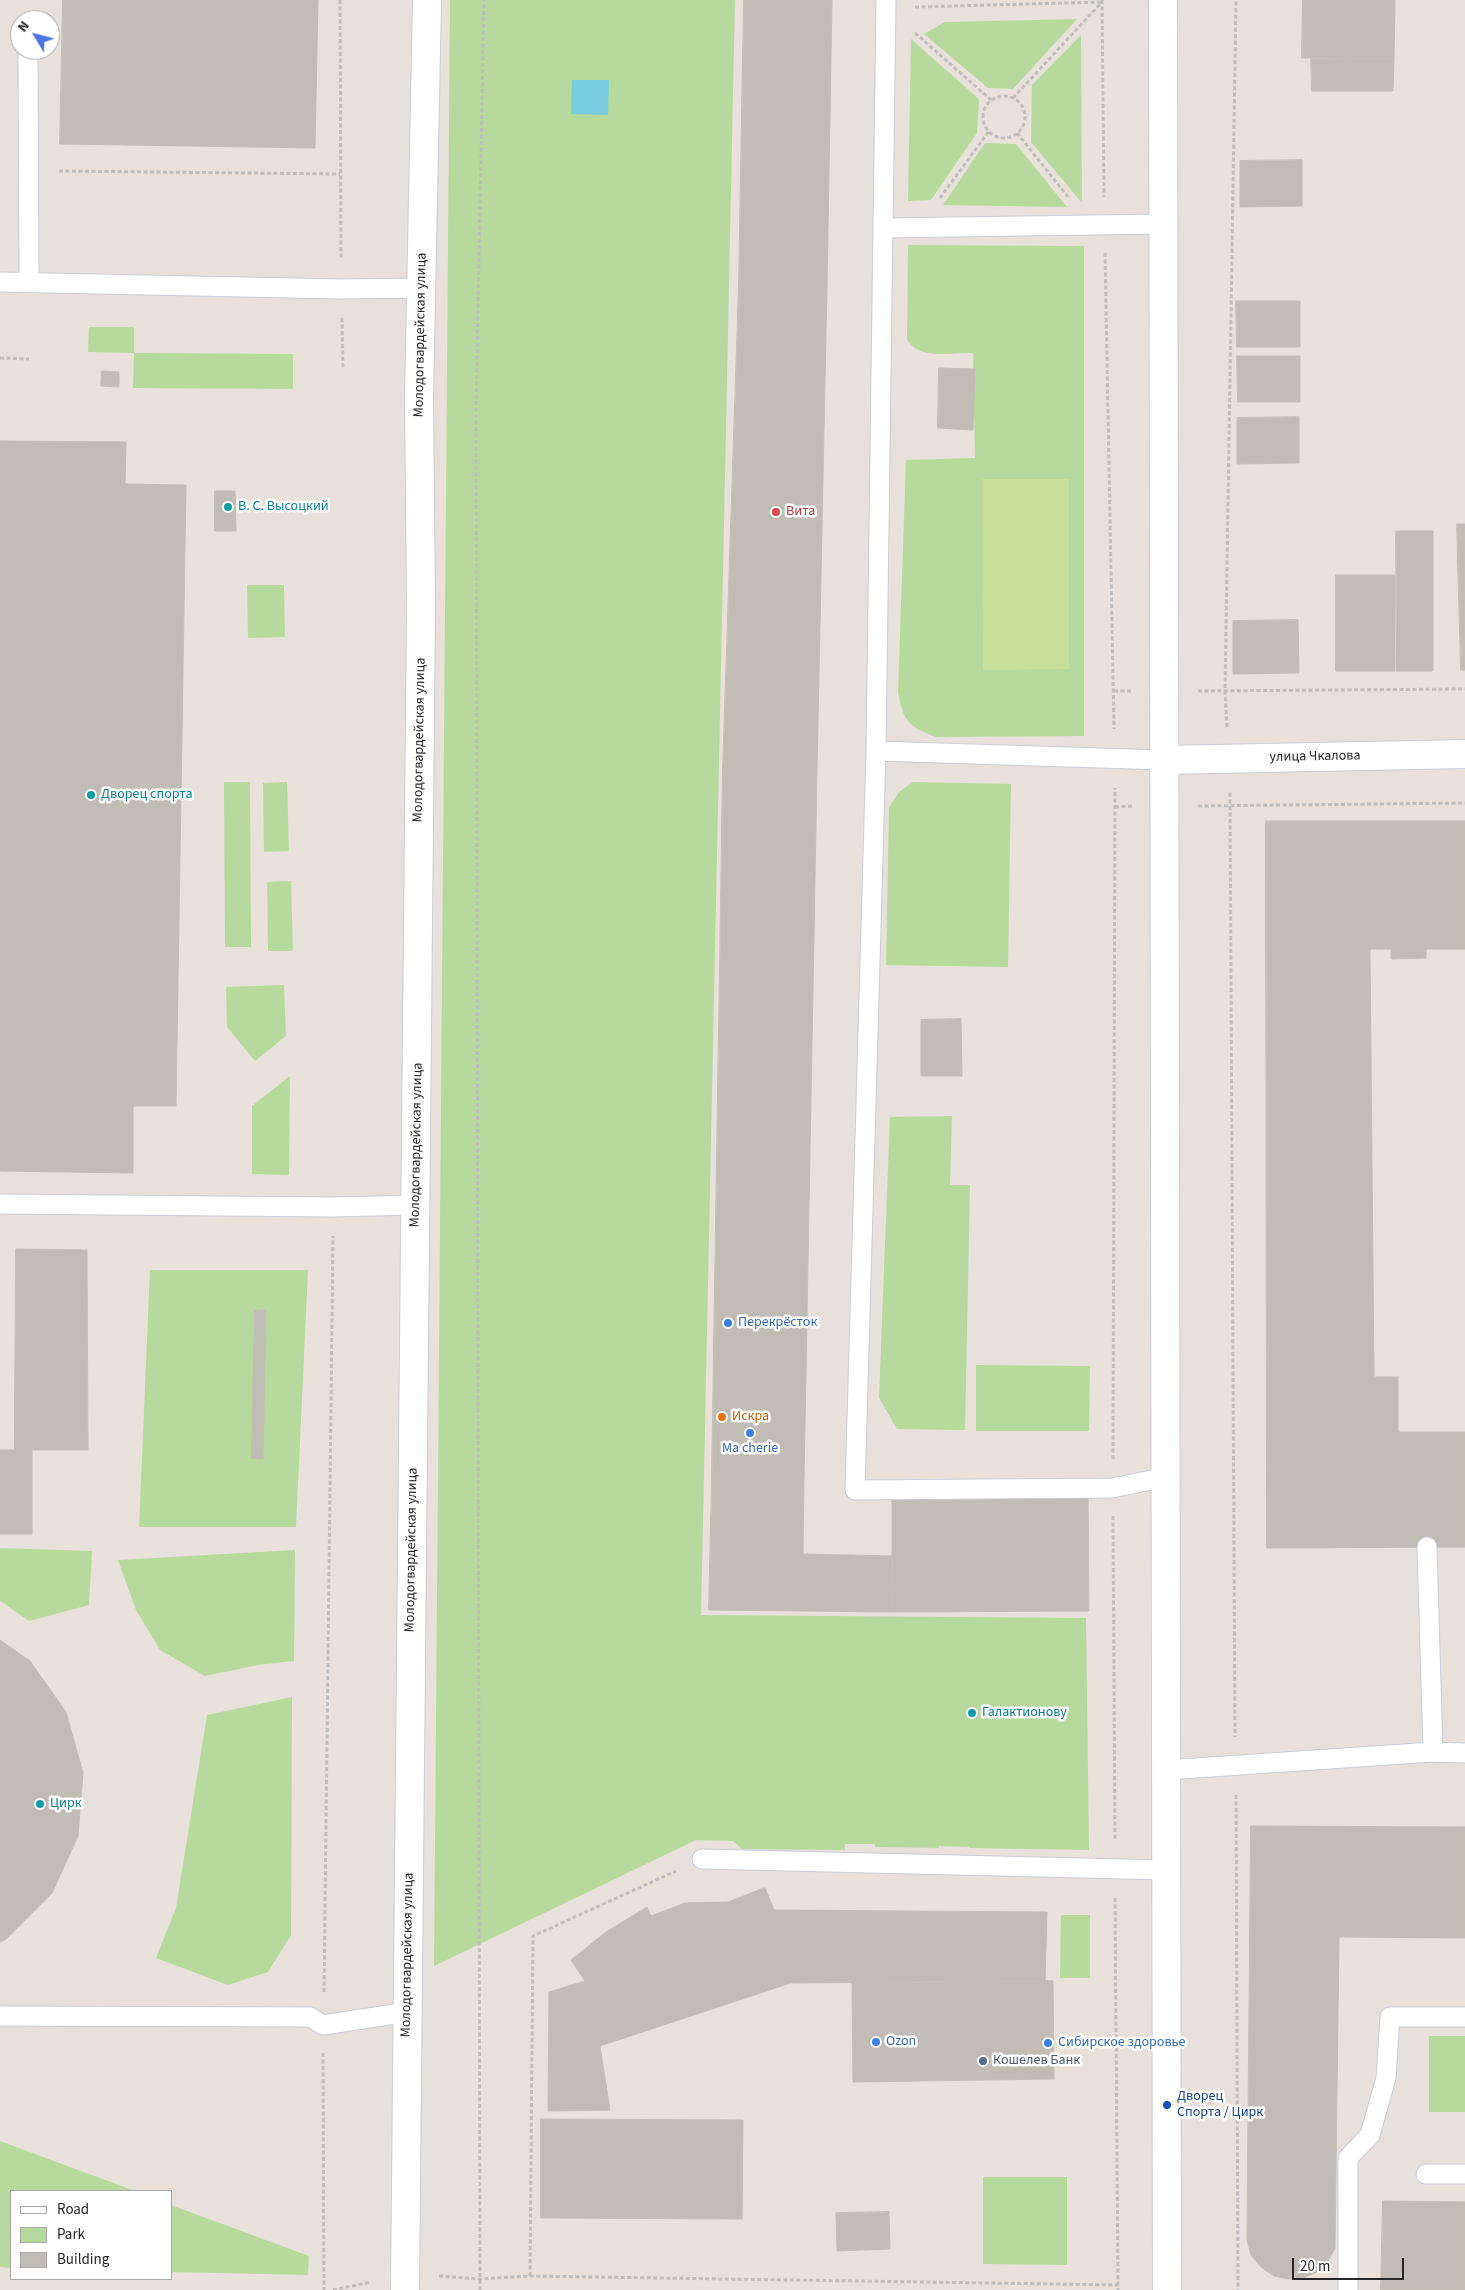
<!DOCTYPE html>
<html>
<head>
<meta charset="utf-8">
<style>
	body { margin:0 }
	#map { position:relative; width:1465px; height:2290px; overflow:hidden; background:#e8e1db; font-family:"Source Sans 3",sans-serif }
	canvas { display:block }
	.legend { position:absolute; left:10px; top:2190px; width:162px; height:90px; box-sizing:border-box; background:#fff; border:1px solid #a9a9a9; margin:0; padding:6px 9px; list-style:none; font-size:15px; color:#272727 }
	.legend li { display:flex; align-items:center; gap:10px; height:25px }
	.legend b { width:25px; border:1px solid #a9a9a9 }
	.north { position:absolute; left:10px; top:10px; width:50px; height:50px; box-sizing:border-box; background:#fff; border:1px solid #a9a9a9; border-radius:50%; rotate:307deg; font-size:14px; font-weight:700; line-height:20px; text-align:center; color:#272727 }
	.north::after { content:''; display:block; margin:auto; width:18px; height:22px; background:#4d76e3; clip-path:polygon(50% 0,100% 100%,50% 72%,0 100%) }
	.scale { position:absolute; left:1292px; top:2258px; width:112px; height:22px; box-sizing:border-box; border:2px solid #272727; border-top:0; padding-left:6px; font-size:15px; line-height:18px; white-space:nowrap; color:#272727; -webkit-text-stroke:4px #fff; paint-order:stroke }
</style>
</head>
<body>
<div id="map">
<canvas width="1465" height="2290"></canvas>
<ul class="legend">
<li><b style="height:6px;background:#fff"></b>Road</li>
<li><b style="height:14px;background:#b7d99d"></b>Park</li>
<li><b style="height:14px;background:#c1bcb6"></b>Building</li>
</ul>
<div class="north">N</div>
<div class="scale">20 m</div>
</div>
<script>
const g = document.querySelector('canvas').getContext('2d');
g.lineJoin = 'round';
function paint(path, color) { g.fillStyle = color; g.fill(path, 'evenodd'); }
function strokePath(path, color, width, dash) { g.strokeStyle = color; g.lineWidth = width; g.lineCap = dash ? 'butt' : 'round'; g.setLineDash(dash || []); g.stroke(path); }
function write(font, color, halo, rows, align = 'center') {
  g.font = font + ' "Source Sans 3",sans-serif'; g.lineWidth = 5; g.setLineDash([]); g.textBaseline = 'middle'; g.strokeStyle = halo; g.fillStyle = color; for (const [text, x, y, turn = 0] of rows) {
    g.save(); g.translate(x, y); g.rotate((+turn || 0) * Math.PI / 180); g.textAlign = isNaN(turn) ? turn : align; if (halo) g.strokeText(text, 0, 0); g.fillText(text, 0, 0); g.restore();
  }
}
paint(new Path2D(`
	M450,0h285l-34,1615 385,3 3,232 -120,-2v-1l-30,-1v2l-64,-1v-3h-30v6l-103,-1 -9,-8 -37,-1 -262,126z
	M1077,19l-64,70 -25,-1 -64,-54 21,-12z
	M1081,35l1,168 -51,-61 1,-57z
	M911,39l68,60 -2,34 -46,67 -23,1z
	M985,143l31,1 51,63 -124,-2z
	M908,245l176,1v490l-149,1c-28,-12 -31,-15 -37,-45l8,-232 69,-2 -2,-105c-23,-1 -51,8 -66,-13z
	M89,327h45v26l159,1v35l-160,-1 1,-35 -46,-1z
	M247,585h37l1,52 -37,1z
	M224,782h26l1,165h-26z
	M287,782l2,69 -25,1 -1,-69z
	M913,782l98,2 -3,183 -122,-2 3,-157 10,-16z
	M291,881l2,70h-25l-1,-69z
	M284,985l2,51 -31,25 -28,-34 -1,-40z
	M290,1076l-1,99 -37,-1v-68z
	M952,1116l-2,69h20l-5,245 -68,-1 -18,-31 11,-281z
	M150,1270h158l-12,257h-157z
	M976,1365l114,1 -1,65h-113z
	M0,1548l92,3 -3,54 -60,16 -29,-20z
	M295,1550l-1,111 -36,4 -53,11 -45,-26 -24,-40 -18,-50z
	M292,1697l-1,238 -23,37 -40,13 -72,-27 20,-50 31,-193z
	M1061,1915h29v63h-30z
	M1429,2036h36v76h-36z
	M0,2141l135,50h-124v77l-11,-1z
	M983,2177h84v88l-84,-1z
	M171,2205l138,51 -1,19 -137,-3z`), '#b7d99d');
paint(new Path2D(`
	M982,479h87v190l-86,1z`), '#c8df9a');
paint(new Path2D(`
	M572,80h37l-1,35 -37,-1z`), '#79cddf');
const building = new Path2D(`
	M63,0h255l-3,148 -255,-4z
	M744,0h88l-5,285 -88,-1z
	M1303,0h92l-1,59 -92,-1z
	M1311,59h83l-1,32h-81z
	M1302,160v46l-62,1v-46z
	M739,284l88,1 -10,485 -94,-2z
	M1236,301h64v46h-63z
	M1237,356h63v46h-62z
	M939,368l36,1 -2,61 -35,-2z
	M102,371l17,1v15l-18,-1z
	M1299,417v46l-62,1v-46z
	M0,441l126,1 -1,42 61,1 -10,621h-43v67l-133,-2z
	M215,491h20l1,40h-21z
	M1457,524h8v146h-4z
	M1396,531h37v140h-36z
	M1336,575h59v96h-59z
	M1298,620l1,53 -66,1v-53z
	M723,768l94,2 -13,709 -92,-1z
	M1266,821h199v128h-39v9l-35,1v-10h-21l4,428h24v55h67v115l-198,1z
	M961,1019l1,57h-41v-56z
	M16,1249l71,1 1,200h-56v84h-32v-84h14z
	M255,1310h11l-3,149 -11,-1z
	M712,1478l92,1 -1,75 90,2 -1,56 -183,-2z
	M1088,1498l1,113 -197,1v-112z
	M0,1640l30,21 36,51 17,61 -5,63 -26,57 -46,46 -6,3z
	M1251,1826l214,1v111l-126,-1 -4,311 -7,13 -11,11 -14,6 -15,1 -14,-3 -13,-9 -10,-12 -4,-15z
	M765,1888l9,22 273,2 -2,69 -254,2 -191,63 10,64 -62,1 1,-119 36,-11 -14,-21 35,-28 41,-25 4,9 34,-13 43,-1z
	M1053,1981l1,98 -201,3 -1,-99z
	M541,2119l202,1 -1,99 -201,-1z
	M1383,2201l82,1v88h-84z
	M889,2212l1,37 -53,2 -1,-38z`);
paint(building, '#c1bcb6');
strokePath(building, '#c3bdb5', 1);
const service = new Path2D(`
	M28,50l1,232
	M883,228l281,-4
	M0,282l341,7 80,-1
	M876,751l10,-751
	M1164,760l-288,-9 -21,739 257,-2 54,-11
	M0,1204l333,3 83,-2
	M1427,1547l6,205
	M1166,1770l267,-18 32,1
	M702,1859l464,11
	M0,2016l310,1 13,8 85,-13
	M1426,2174h39
	M1348,2290v-132l22,-23 16,-57 4,-61h75`);
const minor = new Path2D(`
	M405,2290l16,-1682 -2,-211 8,-397`);
const tertiary = new Path2D(`
	M1163,0l4,2290
	M1164,760l301,-6`);
strokePath(service, '#c9cdd8', 21);
strokePath(minor, '#c9cdd8', 30);
strokePath(tertiary, '#c9cdd8', 30);
strokePath(new Path2D(`
	M340,0l1,259
	M1102,0l2,197
	M915,7l187,-5
	M915,33l76,67
	M983 117a21 21 0 1 1 42 0a21 21 0 1 1-42 0Z
	M1013,98l89,-96
	M1017,133l51,64
	M59,171l281,3
	M940,198l49,-67
	M1105,253l9,476
	M342,318l1,49
	M0,358l29,1
	M1114,691h18
	M1198,691l267,-2
	M1227,727l-2,-35 11,-692
	M1230,793l5,944
	M1198,806l267,-3
	M1115,807l17,-1
	M1113,1459l2,-671
	M1113,1516l2,323
	M1236,1795l2,495
	M1115,1898l3,392
	M324,1992l9,-756
	M323,2053l1,237
	M439,2276l41,3 50,-3 588,9
	M530,2276l3,-340 143,-65
	M333,2290l38,-8
	M480,2290l-4,-1880 8,-410`), '#bebebe', 3, [4, 2.5]);
strokePath(service, '#fff', 19);
strokePath(minor, '#fff', 28);
strokePath(tertiary, '#fff', 28);
for (const [x, y, r, color] of [
	[228,507,5,"#0f9aa8"],
	[776,512,5,"#e0444e"],
	[91,795,5,"#0f9aa8"],
	[728,1323,5,"#3f7fe0"],
	[722,1417,5,"#e8710a"],
	[750,1433,5,"#3f7fe0"],
	[972,1713,5,"#0f9aa8"],
	[40,1804,5,"#0f9aa8"],
	[876,2042,5,"#3f7fe0"],
	[1048,2043,5,"#3f7fe0"],
	[983,2061,5,"#5c6f8a"],
	[1167,2105,5,"#1a4fb4"]
]) { const dot = new Path2D(); dot.arc(x, y, r, 0, 2 * Math.PI); g.fillStyle = color; g.fill(dot); strokePath(dot, '#fff', 2); }
write('14px', '#272727', '#fff', [
	["Молодогвардейская улица",421,335,-89],
	["Молодогвардейская улица",420,740,-89],
	["улица Чкалова",1315,757,-1],
	["Молодогвардейская улица",417,1145,-89],
	["Молодогвардейская улица",412,1550,-89],
	["Молодогвардейская улица",408,1955,-89]
]);
write('14px', '#0d838f', '#fff', [
	["В. С. Высоцкий",238,507],
	["Дворец спорта",101,795],
	["Галактионову",982,1713],
	["Цирк",50,1804]
], 'left');
write('14px', '#be3a42', '#fff', [
	["Вита",786,512]
], 'left');
write('14px', '#366cbe', '#fff', [
	["Перекрёсток",738,1323],
	["Ma cherie",750,1449,"center"],
	["Ozon",886,2042],
	["Сибирское здоровье",1058,2043]
], 'left');
write('14px', '#c56008', '#fff', [
	["Искра",732,1417]
], 'left');
write('14px', '#4e5e75', '#fff', [
	["Кошелев Банк",993,2061]
], 'left');
write('14px', '#164399', '#fff', [
	["Дворец",1177,2097],
	["Спорта / Цирк",1177,2113]
], 'left');
</script>
</body>
</html>
